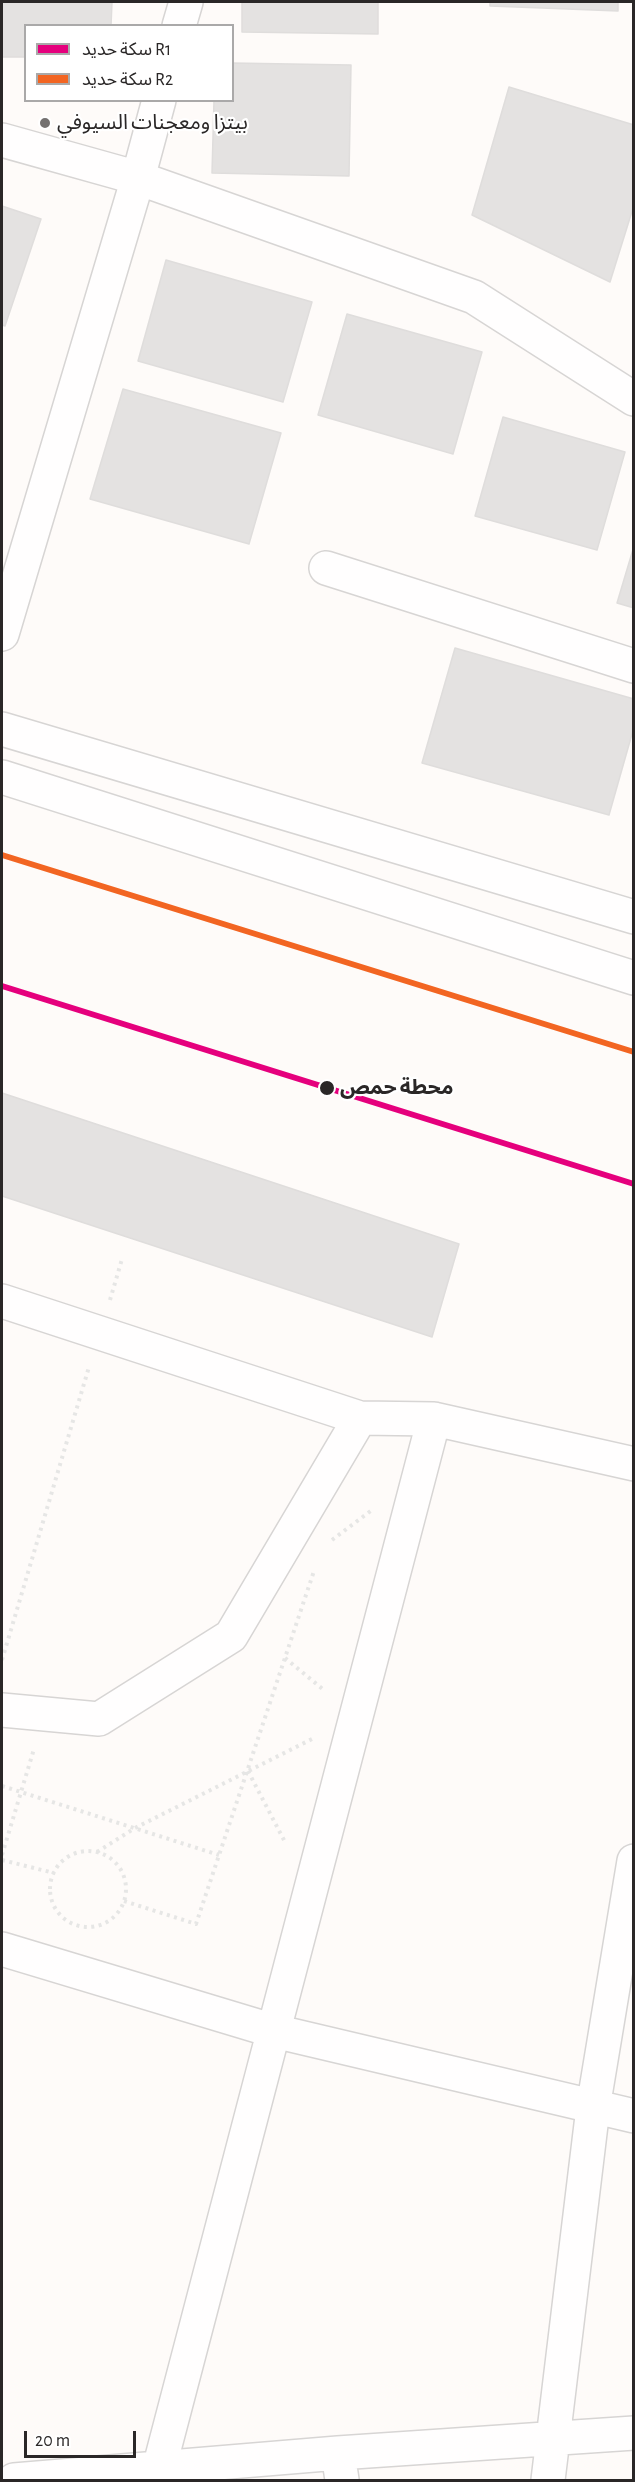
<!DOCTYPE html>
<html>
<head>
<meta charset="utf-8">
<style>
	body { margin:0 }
	#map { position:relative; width:635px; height:2482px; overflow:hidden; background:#fefbf9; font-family:"Alegreya Sans","Noto Sans Arabic",sans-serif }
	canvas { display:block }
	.frame { position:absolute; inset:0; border:3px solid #2a2727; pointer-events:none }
	.legend { position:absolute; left:24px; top:24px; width:210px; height:78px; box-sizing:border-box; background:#fff; border:2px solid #aaa9a9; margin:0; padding:8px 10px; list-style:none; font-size:18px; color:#2a2727 }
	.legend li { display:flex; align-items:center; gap:12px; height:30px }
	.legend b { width:30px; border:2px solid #aaa9a9 }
	.scale { position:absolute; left:24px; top:2431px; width:112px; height:27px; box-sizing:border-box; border:3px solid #2a2727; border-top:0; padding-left:8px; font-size:18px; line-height:21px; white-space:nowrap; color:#2a2727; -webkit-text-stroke:4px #fff; paint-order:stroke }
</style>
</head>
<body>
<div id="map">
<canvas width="635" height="2482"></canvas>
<div class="frame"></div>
<ul class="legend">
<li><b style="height:8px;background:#e5007d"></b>سكة حديد R1</li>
<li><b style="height:8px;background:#f26522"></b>سكة حديد R2</li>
</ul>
<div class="scale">20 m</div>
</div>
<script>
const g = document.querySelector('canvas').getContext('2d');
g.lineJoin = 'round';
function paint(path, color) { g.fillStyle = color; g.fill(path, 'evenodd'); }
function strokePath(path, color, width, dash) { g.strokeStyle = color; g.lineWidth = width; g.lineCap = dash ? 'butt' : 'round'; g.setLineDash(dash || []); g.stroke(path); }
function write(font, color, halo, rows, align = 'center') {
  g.font = font + ' "Alegreya Sans","Noto Sans Arabic",sans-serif'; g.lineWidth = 4.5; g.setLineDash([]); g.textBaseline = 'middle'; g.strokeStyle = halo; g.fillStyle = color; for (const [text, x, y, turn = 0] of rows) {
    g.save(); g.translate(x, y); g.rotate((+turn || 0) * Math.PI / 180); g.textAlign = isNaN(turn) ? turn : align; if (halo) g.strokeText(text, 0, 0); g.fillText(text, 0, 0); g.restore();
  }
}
const building = new Path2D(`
	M2,2h110l-1,24h-85v31h-24z
	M242,2h136v32l-136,-2z
	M490,2h128v9l-128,-5z
	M232,63l119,2 -2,111 -137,-3 2,-73h18z
	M509,87l125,38v80l-24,77 -138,-67z
	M2,206l39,13 -36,107 -3,-1z
	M166,260l146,42 -29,100 -145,-41z
	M347,314l135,38 -29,102 -135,-39z
	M123,389l158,44 -32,111 -159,-45z
	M503,417l122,35 -28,98 -122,-34z
	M634,546v62l-17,-5z
	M455,648l179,51v28l-25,88 -187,-52z
	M2,1093l457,151 -27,93 -430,-141z`);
paint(building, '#e4e2e1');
strokePath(building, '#dfdddc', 1.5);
const minor = new Path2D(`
	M179,26l7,-24
	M2,140l136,38 336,119 160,102
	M326,568l308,98
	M2,634l136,-456 21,-78
	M2,1301l358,117 74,1 200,45
	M2,1710l97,9 132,-83 129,-218
	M2,1949l272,82 360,85
	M338,2453l4,27
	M14,2480l324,-27 296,-20
	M156,2480l278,-1061
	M548,2480l45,-372 41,-247`);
const major = new Path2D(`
	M2,729l632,188
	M2,777l632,201`);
strokePath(minor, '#d7d5d4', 36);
strokePath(major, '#d7d5d4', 36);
strokePath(new Path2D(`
	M110,1300l12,-41
	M332,1540l40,-30
	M285,1658l40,33
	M2,1660l87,-293
	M248,1771l38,73
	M2,1786l217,69
	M50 1889a38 38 0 1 1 76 0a38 38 0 1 1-76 0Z
	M97,1852l38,-24 179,-90
	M2,1855l32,-106
	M2,1860l52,13
	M124,1901l72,23 118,-353`), '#e6e6e5', 4, [3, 4.5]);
strokePath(minor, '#fffefe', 33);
strokePath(major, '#fffefe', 33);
strokePath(new Path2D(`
	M2,986l632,198`), '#e5007d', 6);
strokePath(new Path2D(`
	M2,855l632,197`), '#f26522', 6);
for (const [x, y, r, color] of [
	[45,123,6,"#747170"],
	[327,1088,8,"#2a2727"]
]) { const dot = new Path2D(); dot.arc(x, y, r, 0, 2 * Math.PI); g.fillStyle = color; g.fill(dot); strokePath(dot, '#fff', 2); }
write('21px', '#2a2727', '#fff', [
	["بيتزا ومعجنات السيوفي",57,123]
], 'left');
write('bold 21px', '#2a2727', '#fff', [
	["محطة حمص",340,1088]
], 'left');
</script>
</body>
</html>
